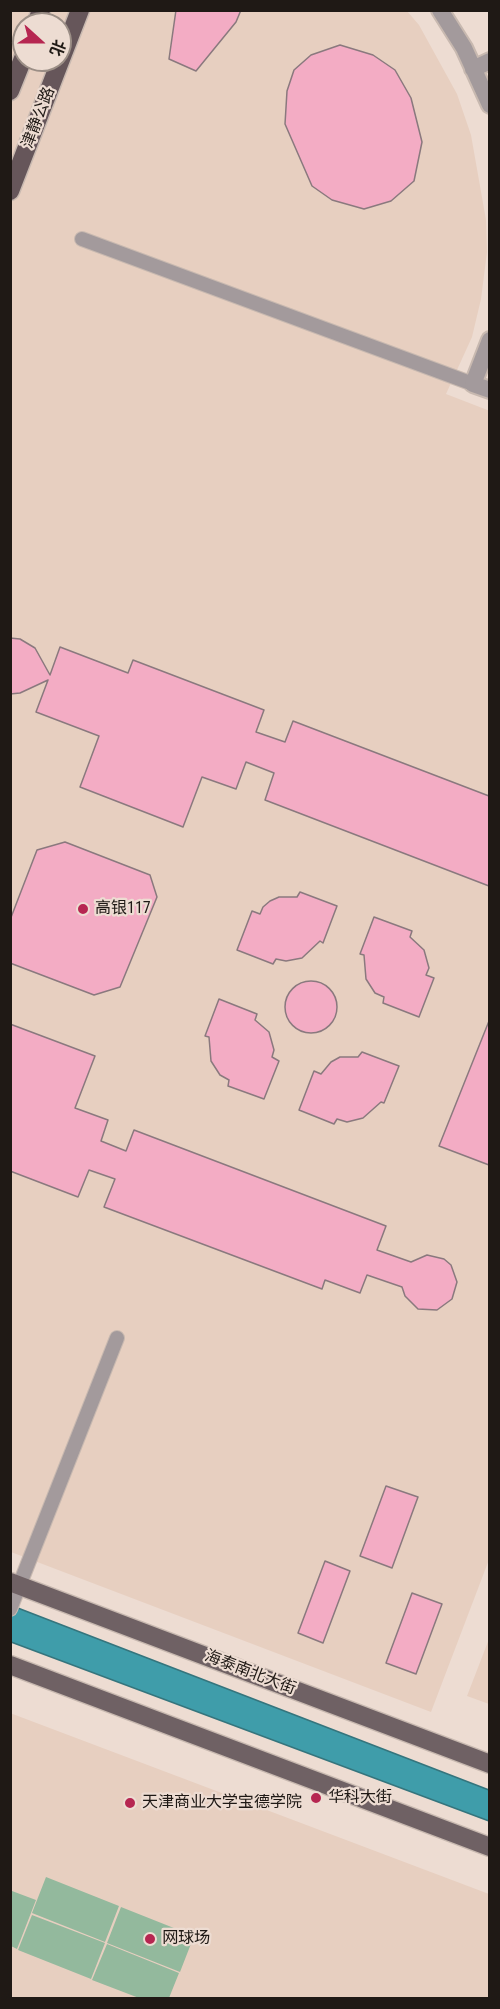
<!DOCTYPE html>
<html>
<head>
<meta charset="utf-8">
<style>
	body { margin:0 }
	#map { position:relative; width:500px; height:2009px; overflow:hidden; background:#eddcd2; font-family:"Roboto Condensed","Noto Sans SC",sans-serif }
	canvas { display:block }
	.frame { position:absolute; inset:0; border:12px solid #1f1915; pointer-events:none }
	.north { position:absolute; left:12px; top:12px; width:60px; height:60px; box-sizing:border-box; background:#eddcd2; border:2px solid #9b8e86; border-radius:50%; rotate:111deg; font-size:16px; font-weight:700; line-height:24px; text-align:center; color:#1f1915 }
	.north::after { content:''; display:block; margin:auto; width:21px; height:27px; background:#b62651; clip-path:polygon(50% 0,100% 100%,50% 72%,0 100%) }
</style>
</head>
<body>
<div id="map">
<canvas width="500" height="2009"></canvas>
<div class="frame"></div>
<div class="north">北</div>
</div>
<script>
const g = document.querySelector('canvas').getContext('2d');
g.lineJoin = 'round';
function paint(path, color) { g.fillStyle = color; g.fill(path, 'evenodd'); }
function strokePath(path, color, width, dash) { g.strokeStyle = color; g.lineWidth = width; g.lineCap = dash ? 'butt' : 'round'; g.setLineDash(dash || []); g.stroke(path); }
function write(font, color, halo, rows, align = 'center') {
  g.font = font + ' "Roboto Condensed","Noto Sans SC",sans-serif'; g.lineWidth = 4.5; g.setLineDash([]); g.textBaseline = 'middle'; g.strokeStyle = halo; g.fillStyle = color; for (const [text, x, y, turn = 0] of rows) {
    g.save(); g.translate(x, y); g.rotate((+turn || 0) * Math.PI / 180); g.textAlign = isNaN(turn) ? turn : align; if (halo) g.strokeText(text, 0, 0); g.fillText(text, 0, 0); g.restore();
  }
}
paint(new Path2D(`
	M10,11h397l12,14 38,69 14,41 15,85 1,32 -6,47 -9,38 -26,57 44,17v1146l-59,155 -420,-160zM24,24h36v36h-36z
	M489,1639l1,65h-1l-22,-8z
	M10,1713l479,181v104h-478z`), '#e7cfc0');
paint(new Path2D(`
	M46,1877l73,29 -14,36 -73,-29z
	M12,1891l24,9 -19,49 -6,-3z
	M121,1907l73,29 -14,36 -73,-29z
	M32,1915l73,28 -14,36 -73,-29z
	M107,1944l72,29 -10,25h-30l-47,-18z`), '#93b99d');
const water = new Path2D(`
	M10,1605l479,185v31l-478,-179z`);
paint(water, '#3f9daa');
strokePath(water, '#35757d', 1.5);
const building = new Path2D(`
	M176,10h65l-5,12 -40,49 -27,-12z
	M340,45l33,10 22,15 16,28 11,44 -8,39 -23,20 -27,8 -32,-9 -20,-14 -27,-62 2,-33 7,-21 17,-15z
	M10,638l10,1 15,9 15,27 10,-28 68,26 5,-13 131,50 -8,22 29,10 8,-21 196,75v90l-224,-86 9,-27 -28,-11 -10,27 -34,-12 -19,50 -103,-40 19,-51 -63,-24 12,-32 -28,13 -10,1z
	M65,842l85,33 7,22 -37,90 -26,8 -84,-32v-43l27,-70z
	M300,892l37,14 -14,37 -3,-2 -18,17 -16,3 -10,-2 -3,5 -36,-14 15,-39 8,3 3,-7 7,-6 9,-4h18z
	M374,917l38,14 -2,6 14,13 5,18 -3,7 8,3 -15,39 -36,-14 1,-6 -9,-4 -9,-14 -2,-24 -4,-1z
	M285 1007a26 26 0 1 1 52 0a26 26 0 1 1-52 0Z
	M219,999l38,15 -2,6 14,12 5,18 -2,7 7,4 -15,38 -36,-13 1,-6 -9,-5 -9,-14 -2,-24 -4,-1z
	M489,1021v144l-50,-19z
	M10,1024l85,32 -20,52 33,12 -7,21 25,10 8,-21 252,96 -9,24 34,12 16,-7 17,4 7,6 6,17 -5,17 -15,11 -19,-1 -13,-13 -3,-9 -35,-12 -7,18 -35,-13 -3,9 -218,-82 11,-28 -26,-9 -11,27 -68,-26z
	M362,1052l37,14 -15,37 -3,-1 -18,16 -16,4 -10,-3 -3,5 -35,-14 15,-39 7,3 10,-12 9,-5h18z
	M386,1486l32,11 -26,71 -32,-12z
	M325,1561l25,10 -27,72 -25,-10z
	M412,1593l30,11 -26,70 -30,-11z`);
paint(building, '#f3acc4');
strokePath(building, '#8a797e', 1.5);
const minor = new Path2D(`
	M82,239l391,145
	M10,1609l107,-271`);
const tertiary = new Path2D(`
	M440,10l24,38 26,57
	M473,69l17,-8
	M490,340l-17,44 17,6`);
const primary = new Path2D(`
	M10,1582l480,182
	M10,1665l480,182`);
const trunk = new Path2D(`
	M36,24l5,-14
	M10,91l14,-35
	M10,191l70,-181`);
strokePath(minor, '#c8b9b0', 16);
strokePath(tertiary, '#c8b9b0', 20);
strokePath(primary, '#c8b9b0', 21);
strokePath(trunk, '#c8b9b0', 21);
strokePath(minor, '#a39a9c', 14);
strokePath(tertiary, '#a39a9c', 16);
strokePath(primary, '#6f6164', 18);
strokePath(trunk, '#66565a', 18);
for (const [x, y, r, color] of [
	[83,909,6,"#b62651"],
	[316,1798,6,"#b62651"],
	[130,1803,6,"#b62651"],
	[150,1939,6,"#b62651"]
]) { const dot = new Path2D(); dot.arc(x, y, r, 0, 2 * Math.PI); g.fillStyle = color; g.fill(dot); strokePath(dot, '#eddcd2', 2); }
write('16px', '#1f1915', '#eddcd2', [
	["津静公路",39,118,-69],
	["海泰南北大街",250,1673,21]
]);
write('16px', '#1f1915', '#eddcd2', [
	["高银117",95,909],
	["华科大街",328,1798],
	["天津商业大学宝德学院",142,1803],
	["网球场",162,1939]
], 'left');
</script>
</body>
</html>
